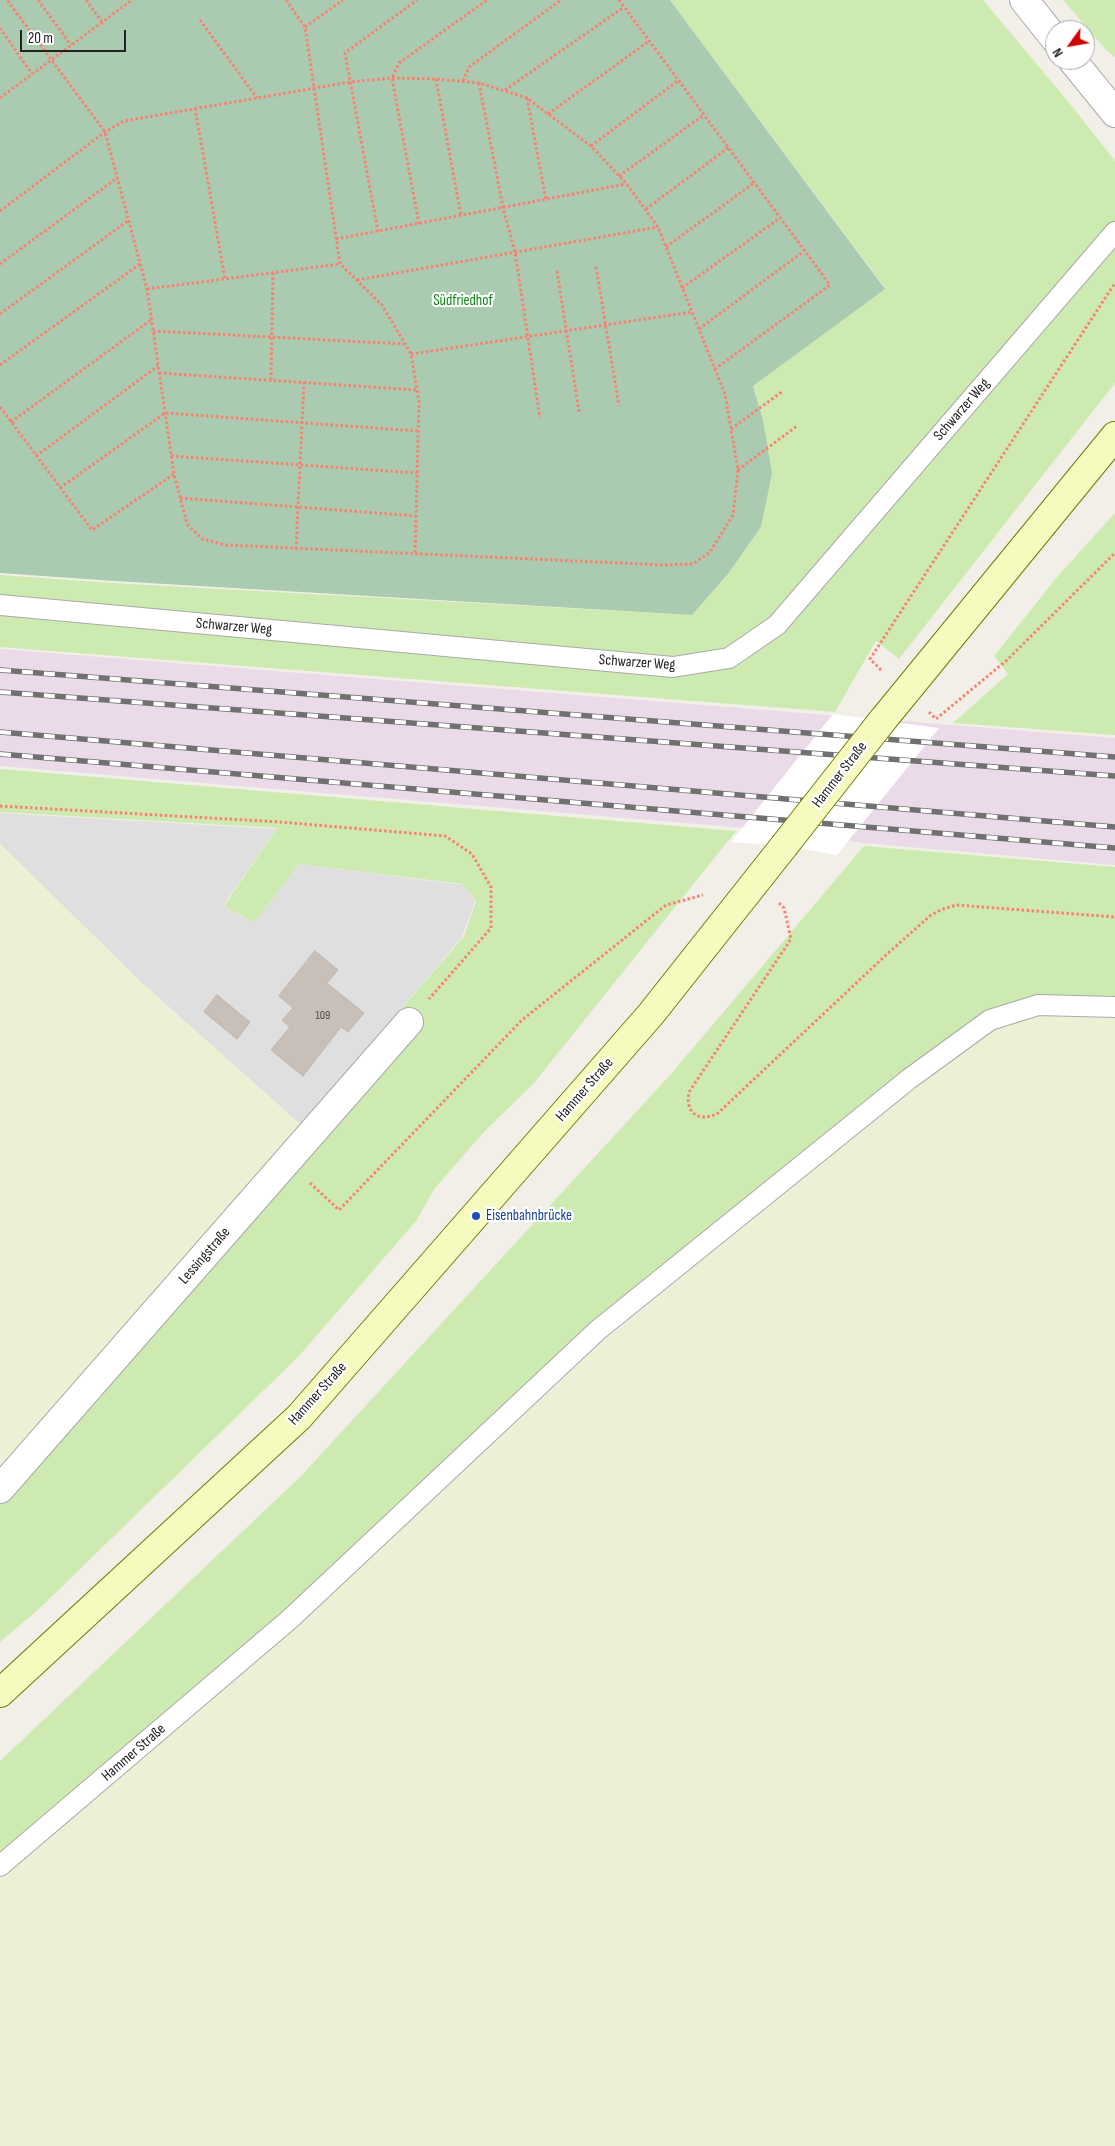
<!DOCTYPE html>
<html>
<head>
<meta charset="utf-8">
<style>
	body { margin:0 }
	#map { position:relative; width:1115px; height:2146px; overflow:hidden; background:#f2efe9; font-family:"Sofia Sans Condensed",sans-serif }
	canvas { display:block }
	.north { position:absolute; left:1045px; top:20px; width:50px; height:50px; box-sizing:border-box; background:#fff; border:1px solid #a7a7a7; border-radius:50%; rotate:238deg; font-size:14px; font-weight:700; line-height:20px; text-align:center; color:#222 }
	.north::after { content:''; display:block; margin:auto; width:18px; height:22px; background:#d40000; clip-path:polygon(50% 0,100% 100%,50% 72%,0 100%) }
	.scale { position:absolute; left:20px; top:30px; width:106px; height:22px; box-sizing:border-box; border:2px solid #222; border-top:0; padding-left:6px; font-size:15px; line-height:18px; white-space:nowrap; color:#222; -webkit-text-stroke:4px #fff; paint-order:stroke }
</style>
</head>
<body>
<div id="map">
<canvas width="1115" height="2146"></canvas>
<div class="north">N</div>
<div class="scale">20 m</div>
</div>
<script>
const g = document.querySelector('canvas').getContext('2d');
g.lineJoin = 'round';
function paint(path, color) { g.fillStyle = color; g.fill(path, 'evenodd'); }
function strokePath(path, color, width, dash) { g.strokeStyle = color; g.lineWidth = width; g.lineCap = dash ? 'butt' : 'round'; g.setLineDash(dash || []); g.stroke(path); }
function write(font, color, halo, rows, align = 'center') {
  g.font = font + ' "Sofia Sans Condensed",sans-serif'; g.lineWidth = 4.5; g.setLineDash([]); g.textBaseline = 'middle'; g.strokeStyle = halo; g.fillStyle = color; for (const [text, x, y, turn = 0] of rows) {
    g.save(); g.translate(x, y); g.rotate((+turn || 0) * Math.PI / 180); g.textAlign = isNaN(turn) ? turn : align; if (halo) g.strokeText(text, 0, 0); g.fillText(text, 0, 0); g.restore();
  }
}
paint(new Path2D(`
	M0,813l276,16 -53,77 31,17 45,-59 164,21 12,16 -13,36 -160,189 -160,-143 -142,-139z`), '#e0dfdf');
paint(new Path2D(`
	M0,649l1115,89v127l-252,-22 -118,-15 -745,-62z`), '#ebdbe8');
paint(new Path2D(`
	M0,844l142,139 160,143 -302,348z
	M1039,1016l76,2v1128h-1115v-267l33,-27 264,-226 308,-286 308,-252 82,-58z`), '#eef0d5');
paint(new Path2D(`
	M670,0h313l88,105 44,56v222l-216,276 -23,-18 -41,71 -835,-65v-72l113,8 579,32 36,-41 33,-47 2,-107 -10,-34 132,-98z
	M1063,0h52v57l-9,-7z
	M1115,513v222l-162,-12 55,-49 -14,-18 63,-79z
	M0,769l736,62 -202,252 -50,49 -49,56 -19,33 -117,135 -259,252 -40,34v-166l464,-540 12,-35 -14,-17 -163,-20 -45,59 -30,-17 53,-78 -277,-16z
	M864,846l251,21v130h-79l-52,15 -80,60 -309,249 -311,290 -284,241v-91l300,-284 371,-403z`), '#cdebb0');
paint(new Path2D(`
	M0,0h670l215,289 -132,97 10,34 9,53 -11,54 -33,47 -36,41 -578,-34 -114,-8z`), '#aacbaf');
paint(new Path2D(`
	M833,714l106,14 -102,127 -53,-9 -53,-4z`), '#fff');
const building = new Path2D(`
	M315,951l23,19 -11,13 37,30 -16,19 -7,-5 -38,49 -32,-26 19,-23 -8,-7 11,-12 -14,-12z
	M217,995l33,27 -13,17 -33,-27z`);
paint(building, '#c7bfb8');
strokePath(building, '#c4b6ab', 1);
const lane = new Path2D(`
	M0,605l673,62 56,-9 48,-33 338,-393
	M0,1866l290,-247 308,-289 311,-251 81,-59 48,-15 77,2`);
const street = new Path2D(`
	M1024,0l31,39
	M1072,60l43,53
	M0,1489l409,-467`);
const secondary = new Path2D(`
	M882,721l233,-285
	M0,1693l299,-276 352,-403 133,-168`);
strokePath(lane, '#a9a9a9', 22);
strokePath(street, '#a9a9a9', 30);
strokePath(secondary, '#707d05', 30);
strokePath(new Path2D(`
	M38,0l33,45
	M86,0l16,22
	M286,0l19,27 35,237 42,41 29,49 8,48 -4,153
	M619,0l211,285 -115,84
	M200,20l57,78
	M305,27l38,-27
	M0,28l32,46
	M436,79l25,137
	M463,81l6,-14 92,-67
	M479,83l24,125 12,44 25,166
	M505,90l119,-83
	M0,98l132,-98
	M527,98l19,102
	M195,108l30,171
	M548,114l101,-73
	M591,146l88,-66
	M619,176l85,-61
	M646,209l82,-61
	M0,211l105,-79 19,-11 226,-39 42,-4 44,1 43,4 48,15 64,48 35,37 32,44 67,167 13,76 -5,45 -23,37 -17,12 -30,1 -437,-20 -24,-6 -15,-15 -13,-50 -27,-185 -42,-157 -98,-132
	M419,224l-27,-146 7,-15 88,-63
	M378,232l-33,-179 72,-53
	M336,239l290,-55
	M666,247l88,-64
	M0,264l117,-86
	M596,267l23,139
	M557,271l22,141
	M357,280l301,-53
	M682,288l98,-70
	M147,289l193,-25
	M0,314l129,-94
	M699,329l105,-78
	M153,331l252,13
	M411,354l281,-42
	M0,365l140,-101
	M159,373l258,17
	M271,380l2,-108
	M0,407l92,123 82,-56
	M11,422l140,-102
	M731,429l52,-38
	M36,456l122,-90
	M171,456l246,17
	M738,470l59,-44
	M60,488l105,-75 253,18
	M180,498l236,18
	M296,549l8,-167
	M881,670l-11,-11 245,-376
	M929,712l7,7 71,-59 108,-107
	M0,806l280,16 165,14 27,18 19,33v41l-62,71
	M779,903l5,5 7,31 -102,153c-4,21 9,30 28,22l169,-159 45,-40 12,-6 13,-4 159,12
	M310,1183l29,27 183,-190 144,-115 37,-10`), '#fa8072', 3, [2.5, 2.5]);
strokePath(lane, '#fff', 20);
strokePath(street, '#fff', 28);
strokePath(secondary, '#f7fabf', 28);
const rail = new Path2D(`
	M0,670l1115,87
	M0,692l1115,84
	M0,732l1115,95
	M0,754l1115,94`);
strokePath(rail, '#707070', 5.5);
strokePath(rail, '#fff', 4, [11]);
const secondaryBridge = new Path2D(`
	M784,846l98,-125`);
strokePath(secondaryBridge, '#707d05', 30, []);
strokePath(secondaryBridge, '#f7fabf', 28);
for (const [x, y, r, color] of [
	[476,1216,5,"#1a4fb4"]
]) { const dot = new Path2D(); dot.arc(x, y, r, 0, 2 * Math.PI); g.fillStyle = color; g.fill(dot); strokePath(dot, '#fff', 2); }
write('12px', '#4b4948', null, [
	["109",323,1016]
]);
write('15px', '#0c8416', '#fff', [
	["Südfriedhof",463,301]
]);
write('15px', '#222', '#fff', [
	["Schwarzer Weg",962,410,-49],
	["Schwarzer Weg",234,627,5],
	["Schwarzer Weg",637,663,4],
	["Hammer Straße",840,775,-52],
	["Hammer Straße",585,1090,-49],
	["Lessingstraße",205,1256,-49],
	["Hammer Straße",318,1394,-48],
	["Hammer Straße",134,1753,-41]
]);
write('15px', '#164399', '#fff', [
	["Eisenbahnbrücke",486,1216]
], 'left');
</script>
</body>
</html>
